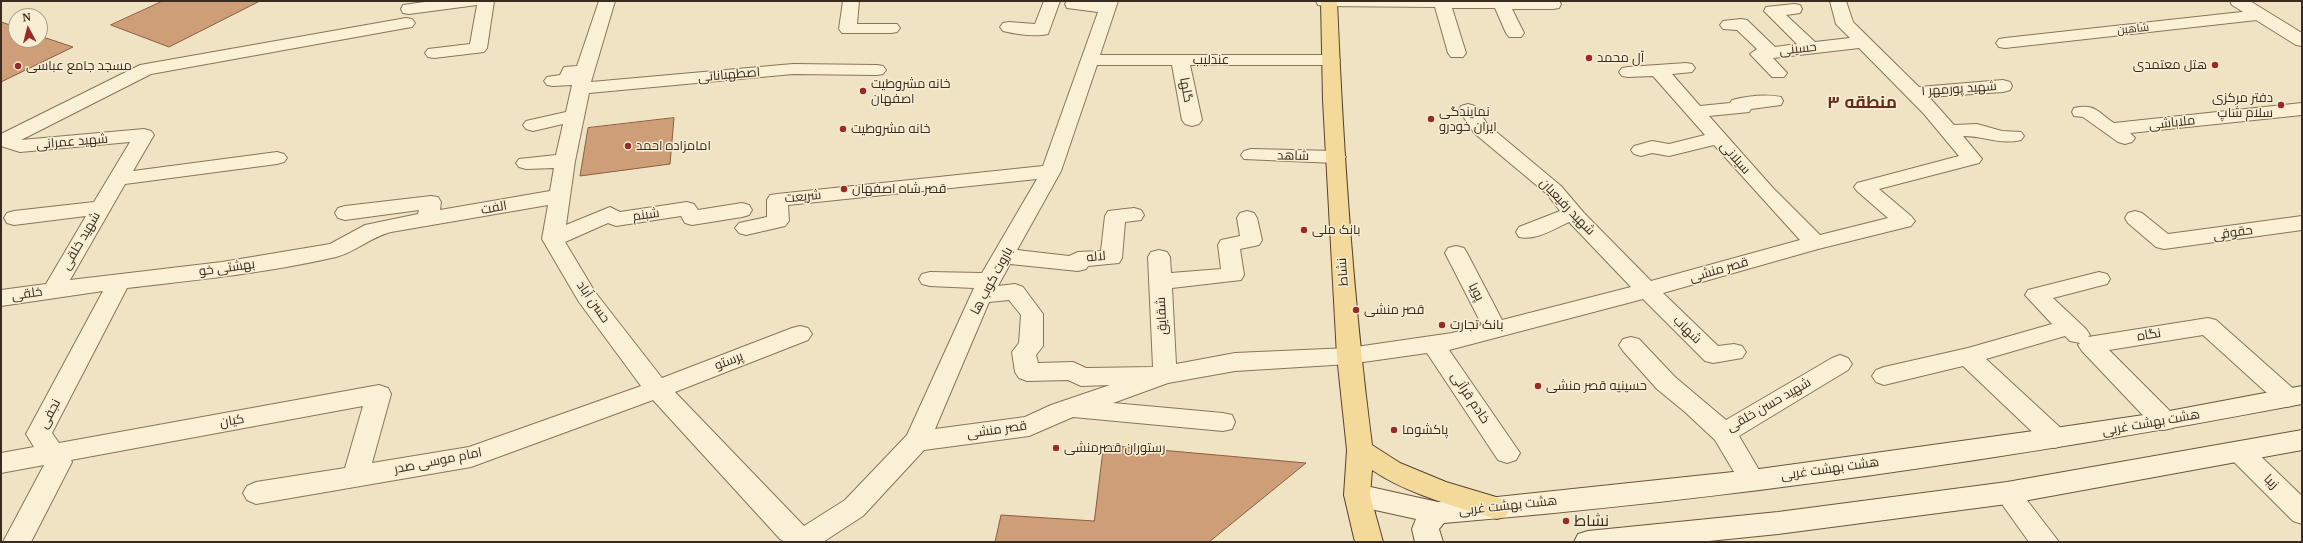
<!DOCTYPE html>
<html>
<head>
<meta charset="utf-8">
<style>
	body { margin:0 }
	#map { position:relative; width:2303px; height:543px; overflow:hidden; background:#efe3c3; font-family:"PT Serif",serif }
	canvas { display:block }
	.frame { position:absolute; inset:0; border:2px solid #392c1e; pointer-events:none }
	.north { position:absolute; left:8px; top:8px; width:40px; height:40px; box-sizing:border-box; background:#f6edd3; border:1px solid #aaa08b; border-radius:50%; rotate:353deg; font-size:11px; font-weight:700; line-height:16px; text-align:center; color:#392c1e }
	.north::after { content:''; display:block; margin:auto; width:14px; height:18px; background:#9a2928; clip-path:polygon(50% 0,100% 100%,50% 72%,0 100%) }
</style>
</head>
<body>
<div id="map">
<canvas width="2303" height="543"></canvas>
<div class="frame"></div>
<div class="north">N</div>
</div>
<script>
const g = document.querySelector('canvas').getContext('2d');
g.lineJoin = 'round';
function paint(path, color) { g.fillStyle = color; g.fill(path, 'evenodd'); }
function strokePath(path, color, width, dash) { g.strokeStyle = color; g.lineWidth = width; g.lineCap = dash ? 'butt' : 'round'; g.setLineDash(dash || []); g.stroke(path); }
function write(font, color, halo, rows, align = 'center') {
  g.font = font + ' "PT Serif",Cairo,serif'; g.lineWidth = 3; g.setLineDash([]); g.textBaseline = 'middle'; g.strokeStyle = halo; g.fillStyle = color; for (const [text, x, y, turn = 0] of rows) {
    g.save(); g.translate(x, y); g.rotate((+turn || 0) * Math.PI / 180); g.textAlign = isNaN(turn) ? turn : align; if (halo) g.strokeText(text, 0, 0); g.fillText(text, 0, 0); g.restore();
  }
}
const building = new Path2D(`
	M163,1h97l-91,46 -58,-22z
	M1,22l15,5v13h24v-4l33,11 -72,35z
	M674,118l-4,46 -90,12 8,-48z
	M1104,445l202,18 -97,79h-214l6,-27 93,6z`);
paint(building, '#ce9e78');
strokePath(building, '#8a5e3e', 1);
const minor = new Path2D(`
	M432,1h62l-7,47 -3,4 -50,6 -6,-1 -3,-4 3,-4 42,-5 7,-39 -68,9 -6,-1 -2,-4 2,-4z
	M599,1h16l-24,81 202,-18 84,1 6,1 3,4 -3,4 -6,1 -84,-1 -204,19 -14,68 -9,64 44,-18 10,5 67,-10 7,2 4,6 44,-7 7,2 3,5 -3,5 -7,2 -50,8 -7,-2 -4,-7 -65,10 -8,-3 -43,19 30,50 67,86 130,-50 8,-2 8,2 4,6 -4,6 -133,52 129,134 41,-26 62,-65 67,-147 -44,-2 -8,-2 -3,-5 3,-5 8,-2 52,1 55,-94 -249,26 1,16 -4,5 -39,9 -7,-2 -4,-5 4,-5 28,-6v-17l3,-5 7,-1 266,-28 55,-154 -31,-4 -2,-4 2,-3h51l-18,54h231l6,1 3,4 -3,4 -6,1h-141l12,55 -3,4 -7,2 -7,-2 -3,-4 -10,-55h-75l-36,106 -44,79 52,6 9,-4 23,-1 4,-35 3,-5 26,-3 7,2 3,5 -3,5 -16,2 -3,36 -3,5 -31,3 -2,3 -8,2 -68,-7 -12,22 17,-2 8,3 20,27v32l-7,9 2,8 35,-1 13,6 67,-1 -5,-110 3,-5 8,-2 8,2 3,5 1,16 50,-4 -3,-24 3,-5 19,-4 -3,-18 3,-5 7,-2 7,2 3,5 5,22 -3,5 -19,4 4,26 -3,5 -69,8 4,76 59,-11 114,-5 103,-15 30,-8 -37,-72 3,-5 8,-2 8,2 3,5 35,67 129,-33 -62,-65c-15,7 -34,19 -50,15l-3,-5 3,-5 41,-16 -13,-17 -73,-61 -15,-23 2,-4 7,-2 7,2 13,19 73,61 23,27 67,68 149,-41 -86,-95 -45,11 -17,-3 -11,3 -7,-2 -3,-4 3,-4 18,-5 17,3 36,-9 -52,-59 -25,1 -6,-1 -3,-4 3,-4 6,-1 58,-4 6,1 3,4 -3,4 -20,2 28,32 30,-3 2,-3c15,-4 34,-6 49,-3l2,4 -2,4 -30,4 -2,3 -40,4 64,72 47,47 68,-17 -31,-27 -3,-4 3,-4 102,-27 -35,-42 -65,-66 -86,10 14,15 -3,4h-12l-22,-23 7,-5 -20,-19 -14,-1 -3,-4 3,-4 18,-2 6,1 28,27 22,-3 -33,-33 2,-4 28,-3 6,1 2,4 -2,4 -14,2 29,27 35,-4 -14,-14 -6,-23h16l7,21 66,65 84,-7 7,2 2,4 -2,4 -7,2 -74,5 25,28 23,-1 25,7 19,1 3,4 -3,4c-21,5 -37,-4 -58,-4l19,23 -3,4 -100,26 32,27 4,5 -4,5 -93,23 -155,44 55,53 16,-2 8,2 4,6 -4,6 -29,5 -8,-2 -62,-62 -194,51 71,103 -4,7 -9,3 -9,-3 -71,-107 -78,11 -114,7 -67,12 -55,20 110,10 9,2 3,7 -3,7 -9,2 -150,-14 -44,19 -105,14 -61,66 -40,26h-38l-5,-3 -127,-139 -182,67 -215,37 -9,-4 -4,-7 4,-7 9,-4 89,-14 18,-62 -292,54 1,2 -41,80h-28l41,-77 -43,8v-20l33,-6 -8,-13 77,-143 -102,15v-16l45,-6 40,-68 -72,9 -7,-2 -3,-5 3,-5 7,-2 80,-9 36,-60 -110,10 -19,-6v-12l139,-69 266,-47 6,1 3,4 -3,4 -6,1 -255,46 -130,66 123,-11 7,2 3,4 -21,36 144,-19 7,2 3,4 -3,4 -7,2 -152,20 -55,96 152,-18 108,-18 35,-19 53,-11 1,-4 -74,10 -7,-2 -3,-5 3,-5 7,-2 86,-10 7,1 3,5 -1,8 110,-19 4,-23 -28,1 -7,-2 -3,-4 3,-4 37,-4 7,-31 -30,7 -7,-2 -3,-4 3,-4 40,-9 6,-27 -19,1 -6,-1 -3,-4 3,-4 13,-2 4,-8 13,-1zM548,205l-6,34 37,63 62,84 -172,61 -97,16 19,-69 -3,-6 -9,-3 -320,58 -7,-10 75,-145c69,-8 140,-15 209,-31 19,-5 35,-20 55,-25zM1009,300l12,15 -2,28 -7,9 3,20 4,6 8,3 41,-1 13,6 29,-1 -59,20 -26,12 -90,12 54,-127z
	M843,1h16l-2,23h40l3,4 -3,4 -6,1h-49l-3,-4z
	M1044,1h16l-12,33c-13,3 -32,0 -45,-3l-3,-4 3,-4 6,-1 26,2z
	M1316,1h243l2,3 -2,4 -6,1h-41l12,24 -3,4h-12l-3,-4 -11,-25h-43l14,45 -3,4h-12l-3,-4 -13,-46 -111,-1 -6,-1z
	M2260,10l6,1 3,4 -3,4 -261,29 -6,-1 -3,-4 3,-4 6,-1z
	M2302,103v12l-172,18 5,5 -3,4 -7,2 -7,-2 -35,-25 -9,-1 -2,-4 2,-4c22,-5 24,5 40,15z
	M1251,149l85,2 7,2 3,4 -3,4 -7,2 -92,-4 -3,-4 3,-4z
	M2135,211l7,2 26,21 134,-18v14l-138,19 -8,-2 -28,-24 -3,-5 3,-5z
	M2099,272l8,2 3,5 -3,5 -54,14 33,31 4,6 -2,2 120,-19 8,2 81,72 3,6 -3,6 -9,3 -9,-3 -76,-69 -94,15 64,64 3,7 -3,7 -9,2 -9,-2 -73,-77 -4,-6 2,-2 -10,-2 -5,-5 -79,23 78,72 4,7 -4,7 -9,3 -9,-3 -83,-79 -79,19 -8,-3 -4,-6 4,-6 8,-3 84,-19 84,-24 -27,-29 3,-5z
	M1631,337l8,2 36,38 51,43 106,-62 8,-3 8,3 4,6 -4,6 -109,66 26,44 -4,7 -9,3 -9,-3 -28,-47 -30,-28 -28,-23 -34,-38 -4,-6 4,-6z
	M2240,442l9,3 53,51v28l-9,-3 -62,-62 -4,-7 4,-7z
	M2007,482l9,4 43,56h-30l-35,-49 4,-7z`);
const tertiary = new Path2D(`
	M2230,1h20l52,32v13l-6,-1 -64,-40z`);
const secondary = new Path2D(`
	M2302,386v18c-283,54 -571,95 -858,119l-5,6 4,13h-28l-3,-13 4,-10 -59,-13 -9,-4 -4,-7 4,-7 9,-4 81,18 59,-5 255,-27 303,-42 109,-16z
	M2302,430v20l-295,54 -229,30 -79,8h-125l4,-8 10,-3 190,-19 229,-30z`);
const primary = new Path2D(`
	M1321,1h16c6,148 16,297 35,444l28,18 46,19 60,18 4,8 -4,8 -9,3c-42,-13 -88,-24 -125,-49l-2,25 13,47h-28l-11,-47 3,-45 -10,-94 -14,-256z`);
strokePath(minor, '#8a7459', 2);
strokePath(tertiary, '#8a7459', 2);
strokePath(secondary, '#6c553c', 2);
strokePath(primary, '#58422d', 2);
paint(minor, '#faf0d6');
paint(tertiary, '#faf0d6');
paint(secondary, '#faf0d6');
paint(primary, '#f3d99a');
for (const [x, y, r, color] of [
	[1589,58,4,"#9a2928"],
	[2215,65,4,"#9a2928"],
	[18,66,4,"#9a2928"],
	[863,91,4,"#9a2928"],
	[2281,105,4,"#9a2928"],
	[1431,119,4,"#9a2928"],
	[843,129,4,"#9a2928"],
	[628,146,4,"#9a2928"],
	[844,189,4,"#9a2928"],
	[1304,230,4,"#9a2928"],
	[1356,310,4,"#9a2928"],
	[1442,325,4,"#9a2928"],
	[1538,386,4,"#9a2928"],
	[1394,430,4,"#9a2928"],
	[1056,448,4,"#9a2928"],
	[1566,521,4,"#9a2928"]
]) { const dot = new Path2D(); dot.arc(x, y, r, 0, 2 * Math.PI); g.fillStyle = color; g.fill(dot); strokePath(dot, '#f6edd3', 1.5); }
write('11px', '#392c1e', '#f6edd3', [
	["شاهین",2133,29,-6]
]);
write('13px', '#392c1e', '#f6edd3', [
	["حسینی",1798,49,-6],
	["عندلیب",1211,60],
	["اصطهباناتی",729,75,-5],
	["شهید پورمهر ۱",1959,89,-4],
	["گلها",1186,90,79],
	["ملاباشی",2172,123,-6],
	["شهید عمرانی",72,142,-5],
	["شاهد",1293,156,1],
	["سیلانی",1735,158,48],
	["شریعت",803,197,-6],
	["شهید رفیعیان",1567,207,46],
	["الفت",494,208,-10],
	["شبنم",646,215,-8],
	["حقوقی",2233,233,-8],
	["شهید خلقی",81,241,-60],
	["لاله",1096,257,-5],
	["بهشتی خو",227,268,-8],
	["قصر منشی",1719,270,-16],
	["نشاط",1343,272,-94],
	["باروت کوب ها",992,281,-62],
	["پویا",1476,292,63],
	["خلقی",27,294,-8],
	["حسن آباد",593,302,55],
	["شقایق",1162,316,-93],
	["شهاب",1687,330,44],
	["نگاه",2149,335,-9],
	["پرستو",729,361,-21],
	["خادم قرآنی",1470,398,56],
	["شهید حسن خلقی",1769,405,-30],
	["نجفی",50,414,-62],
	["کیان",232,421,-10],
	["هشت بهشت غربی",2151,423,-10],
	["قصر منشی",997,430,-8],
	["امام موسی صدر",438,461,-11],
	["هشت بهشت غربی",1830,469,-8],
	["زیبا",2271,482,45],
	["هشت بهشت غربی",1508,506,-6]
]);
write('13px', '#392c1e', '#f6edd3', [
	["آل محمد",1597,58],
	["هتل معتمدی",2207,65,"right"],
	["مسجد جامع عباسی",26,66],
	["خانه مشروطیت",871,84],
	["اصفهان",871,99],
	["دفتر مرکزی",2273,98,"right"],
	["سلام شاپ",2273,113,"right"],
	["نمایندگی",1439,112],
	["ایران خودرو",1439,127],
	["خانه مشروطیت",851,129],
	["امامزاده احمد",636,146],
	["قصر شاه اصفهان",852,189],
	["بانک ملی",1312,230],
	["قصر منشی",1364,310],
	["بانک تجارت",1450,325],
	["حسینیه قصر منشی",1546,386],
	["پاکشوما",1402,430],
	["رستوران قصرمنشی",1064,448]
], 'left');
write('16px', '#392c1e', '#f6edd3', [
	["نشاط",1574,521]
], 'left');
write('bold 17px', '#672d1c', '#f6edd3', [
	["منطقه ۳",1862,103]
]);
</script>
</body>
</html>
